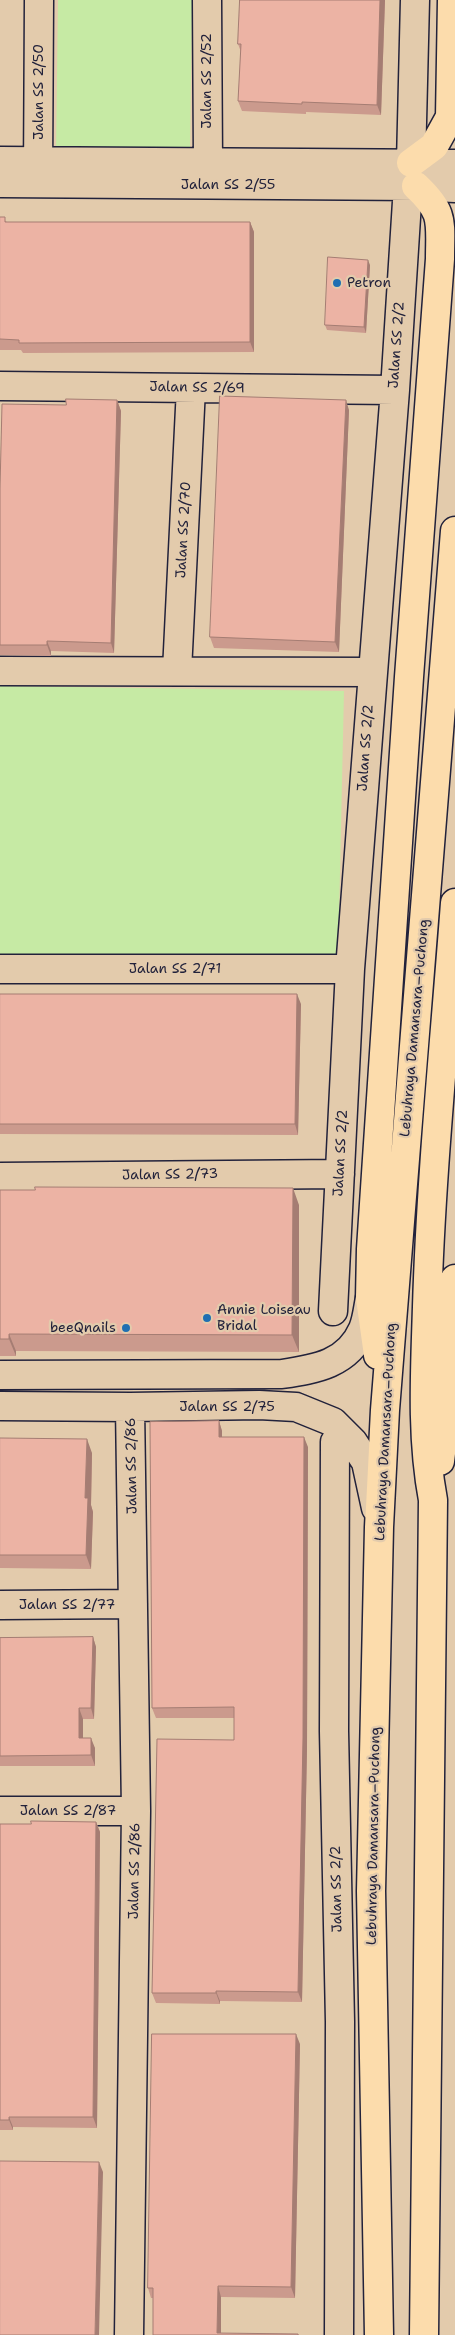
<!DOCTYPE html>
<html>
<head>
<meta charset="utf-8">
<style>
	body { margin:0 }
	canvas { display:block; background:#e3cbac }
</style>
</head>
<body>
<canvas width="455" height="2335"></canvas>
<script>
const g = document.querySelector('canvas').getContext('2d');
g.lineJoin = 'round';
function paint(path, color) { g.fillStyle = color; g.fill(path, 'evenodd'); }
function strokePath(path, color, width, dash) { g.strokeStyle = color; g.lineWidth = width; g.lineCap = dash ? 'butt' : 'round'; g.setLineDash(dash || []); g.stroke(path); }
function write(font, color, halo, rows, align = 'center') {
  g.font = font + ' "Shantell Sans",sans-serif'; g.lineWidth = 4.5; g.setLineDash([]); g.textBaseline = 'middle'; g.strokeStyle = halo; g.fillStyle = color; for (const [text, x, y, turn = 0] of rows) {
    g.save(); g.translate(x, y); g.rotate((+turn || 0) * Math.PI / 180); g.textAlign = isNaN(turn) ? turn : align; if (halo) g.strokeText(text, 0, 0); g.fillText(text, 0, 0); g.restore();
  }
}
paint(new Path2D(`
	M58,0h134l-2,151 -134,-1z
	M0,686l344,5 -6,272 -338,-4z`), '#c6eaa4');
const minor = new Path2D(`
	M207,0l1,162
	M0,161l455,3
	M411,163l4,-163
	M38,178l1,-178
	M0,183l416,3 39,2
	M0,386l395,4
	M0,671l371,1
	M177,671l14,-283
	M0,969h350
	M0,1177l340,-3
	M333,1311l17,-342 45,-579 13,-204
	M0,1375l282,-1c34,-5 66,-10 81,-45 4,-9 5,-21 7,-31
	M0,1406l130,1 129,-2 37,2 37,15 20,20 13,20 10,46
	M335,1442l-1,289 6,291 -1,313
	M0,1605l133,-1
	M0,1811h136
	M129,2335l7,-524 -6,-404`);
const highway = new Path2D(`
	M411,163l23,-17 16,-29 2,-117
	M378,1355l-8,-57 1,-49 38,-572 31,-418c0,-37 5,-46 -24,-73
	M440,1461l6,-47 9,-135
	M379,2335l-8,-444 8,-364 6,-117 70,-879
	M424,2335l9,-835c-12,-64 -8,-128 -6,-193 4,-135 18,-269 28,-404`);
strokePath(minor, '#22223b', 31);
strokePath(highway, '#22223b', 31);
strokePath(minor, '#e3cbac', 28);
strokePath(highway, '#fcdcac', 28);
paint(new Path2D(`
	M239,0h146l-4,115 -75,-3v2l-64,-3 -4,-10 3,-49 -3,-8 2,-41z
	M0,217l7,5h243l4,10v120l-231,1 -2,-3h-21z
	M370,265l-4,68 -39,-3 -2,-5z
	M117,400l4,11 -7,242 -63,-2v5l-51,-1v-167l66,-83z
	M349,410l-10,242 -125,-4 -4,-11z
	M0,994l301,10 -3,131 -298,-1z
	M0,1190l299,15v147l-283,-1v5h-16z
	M219,1421l3,10v6l86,10 -1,302 -5,253 -82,-1v3l-64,-1 -4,-10 82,-253v-22h-78l-4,-10z
	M0,1438l92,15 -1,52 2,7 -2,57 -91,-1z
	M93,1637l3,10 -2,72h-11v19l12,10v18h-95v-128z
	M96,1822l4,10 -3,296 -84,-1v3h-13v-306h31z
	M300,2044l-5,254 -74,-1v36l77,1 1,1h-146v-37h-2l-3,-10z`), '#cb9a8d');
paint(new Path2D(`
	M380,0h5l-4,115 -4,-10z
	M250,222l4,10v120l-4,-10z
	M368,260l2,5 -4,68 -2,-6z
	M117,400l4,11 -7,242 -3,-10z
	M346,400l3,10 -10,242 -4,-10z
	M47,641l4,10v5l-4,-11z
	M297,994l4,10 -3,131 -3,-11z
	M293,1188l6,17v147l-7,-17z
	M9,1334l7,17v5l-7,-17z
	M219,1421l3,10v17l-3,-11z
	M304,1437l4,10 -1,302 -5,253 -4,-10z
	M87,1439l5,14 -1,52 2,7 -2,57 -5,-14 -1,-57z
	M93,1637l3,10 -2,72 -3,-11z
	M79,1708l4,11v29l-4,-10z
	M91,1738l4,10v18l-4,-11z
	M96,1822l4,10 -3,296 -4,-11z
	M216,1991l4,10v3l-4,-11z
	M296,2034l4,10 -5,254 -4,-11z
	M9,2117l4,10v3l-4,-10z
	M99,2162l4,10 -4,163h-4z
	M218,2286l3,11v38l-4,-2z`), '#a57d73');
const building = new Path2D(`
	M240,0h140l-3,105 -75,-3v2l-64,-3 3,-57h-3z
	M0,217h5v5h245v120l-231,1v-3l-19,-1z
	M328,257l40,3 -4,67 -39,-2z
	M220,396l126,4 -11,242 -125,-5z
	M66,399l51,1 -6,243 -64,-2v4h-47v-157l2,-84 64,1z
	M0,994h297l-2,130h-295z
	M35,1187l258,1 -1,147 -283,-1v5h-9v-149h35z
	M219,1421v16h85l-1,301 -5,254 -82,-1v2h-64l5,-254 77,1v-33l-82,1 -2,-286z
	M0,1438l87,1 -2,59h3l-2,57h-86z
	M93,1637l-2,71h-12v30h12v17l-91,1v-118z
	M31,1821l65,1 -3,295h-84v3h-9v-296h31z
	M152,2034h144l-5,253 -73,-1 -1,47 81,1v1h-145v-47h-5z
	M0,2161l99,1 -4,173h-95z`);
paint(building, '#ecb3a4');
strokePath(building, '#a57d73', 1);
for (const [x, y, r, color] of [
	[337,283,5,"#1f6fb2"],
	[207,1318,5,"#1f6fb2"],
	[126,1328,5,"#1f6fb2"]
]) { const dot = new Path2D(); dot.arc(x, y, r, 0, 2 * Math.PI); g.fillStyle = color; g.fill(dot); strokePath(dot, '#e3cbac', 2); }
write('14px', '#22223b', '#e3cbac', [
	["Jalan SS 2/52",207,81,-90],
	["Jalan SS 2/50",39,92,-90],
	["Jalan SS 2/55",228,185],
	["Jalan SS 2/2",397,345,-86],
	["Jalan SS 2/69",197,388,1],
	["Jalan SS 2/70",184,530,-87],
	["Jalan SS 2/2",366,748,-86],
	["Jalan SS 2/71",175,969],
	["Lebuhraya Damansara–Puchong",415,1028,-85],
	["Jalan SS 2/2",341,1153,-87],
	["Jalan SS 2/73",170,1175,-1],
	["Jalan SS 2/75",227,1407],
	["Lebuhraya Damansara–Puchong",386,1432,-87],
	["Jalan SS 2/86",132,1466,-91],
	["Jalan SS 2/77",67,1605],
	["Jalan SS 2/87",68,1811],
	["Lebuhraya Damansara–Puchong",374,1836,-89],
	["Jalan SS 2/86",135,1871,-89],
	["Jalan SS 2/2",337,1889,-91]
]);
write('14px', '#22223b', '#e3cbac', [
	["Petron",347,283],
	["Annie Loiseau",217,1310],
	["Bridal",217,1326],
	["beeQnails",116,1328,"right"]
], 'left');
</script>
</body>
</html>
